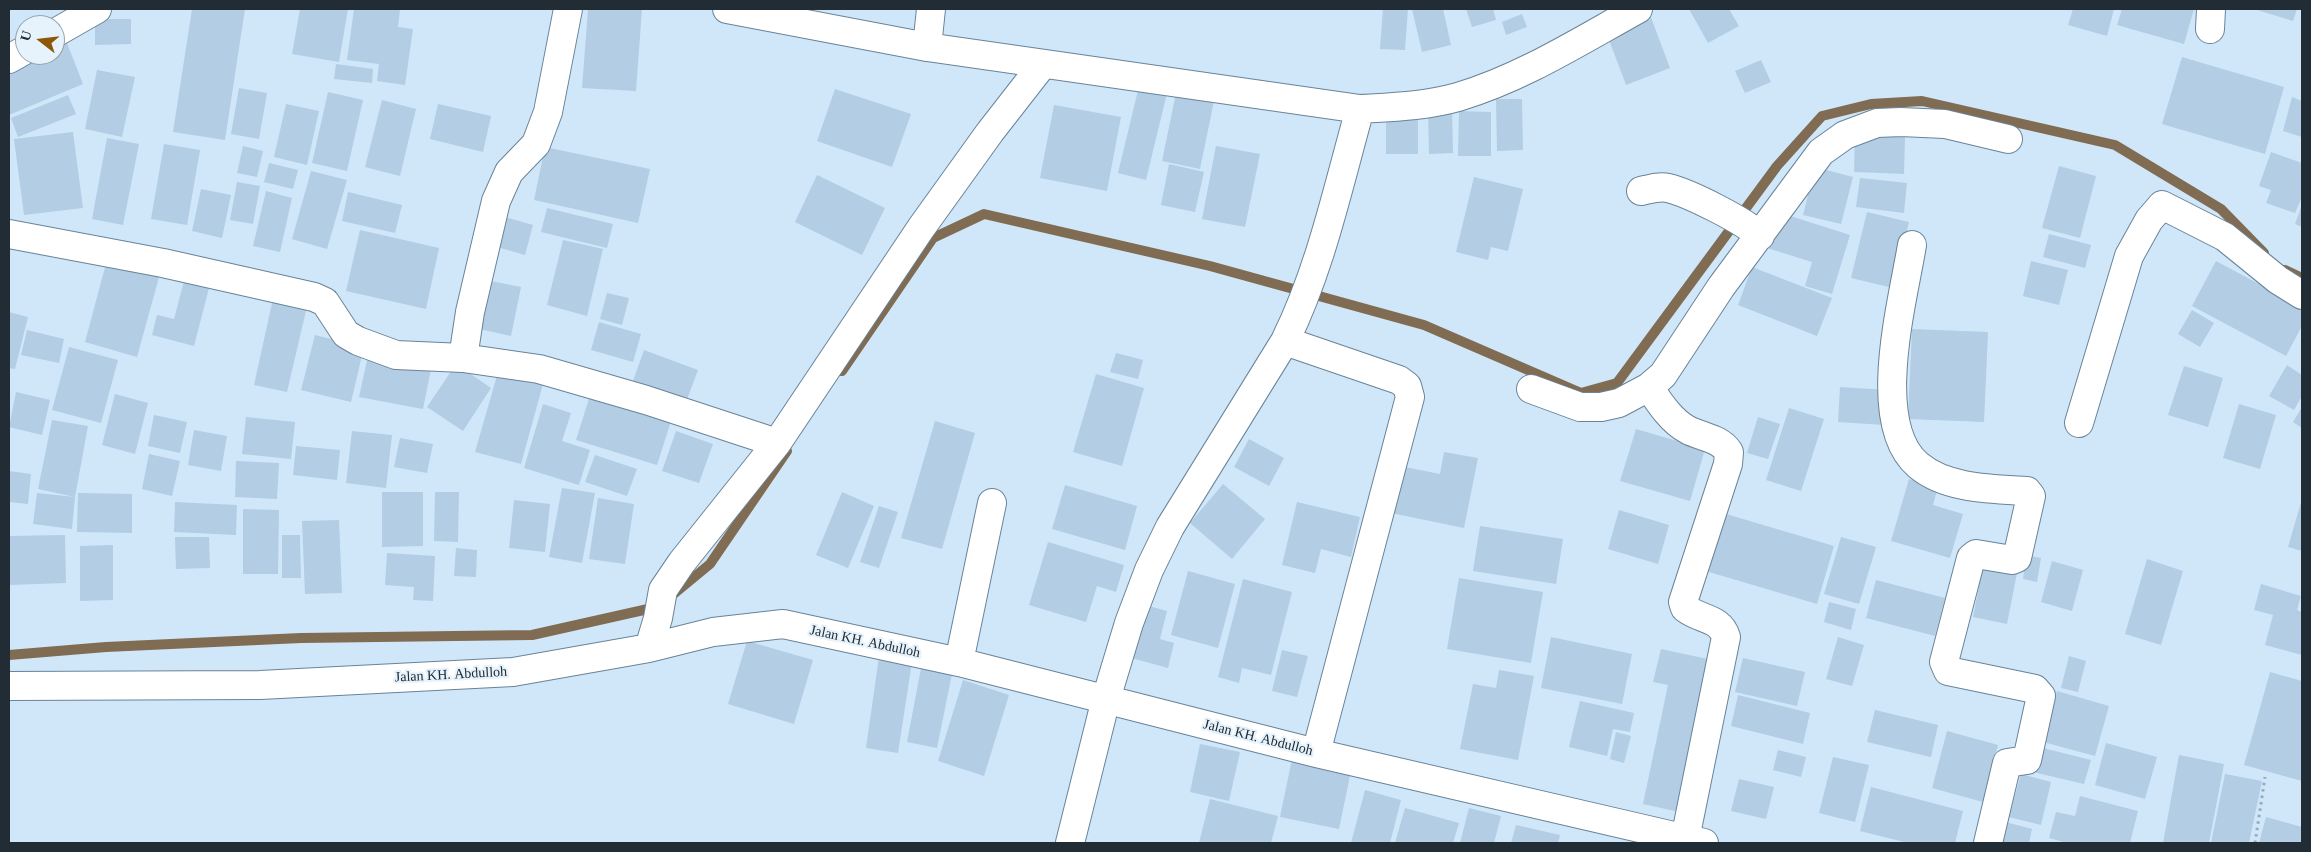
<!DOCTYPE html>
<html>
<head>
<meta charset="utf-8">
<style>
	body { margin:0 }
	#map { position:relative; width:2311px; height:852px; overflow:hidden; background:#d0e7fa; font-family:"Times New Roman",serif }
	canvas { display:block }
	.frame { position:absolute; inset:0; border:10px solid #212c35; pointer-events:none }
	.north { position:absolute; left:15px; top:15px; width:50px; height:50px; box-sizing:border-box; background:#e7f3fc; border:1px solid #98a3ac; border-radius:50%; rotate:286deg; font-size:14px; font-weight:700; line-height:20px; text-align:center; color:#212c35 }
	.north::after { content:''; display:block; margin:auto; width:18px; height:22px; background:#8c5706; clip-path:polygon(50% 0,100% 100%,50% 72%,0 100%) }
</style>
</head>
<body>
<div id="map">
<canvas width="2311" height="852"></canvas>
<div class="frame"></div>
<div class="north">U</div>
</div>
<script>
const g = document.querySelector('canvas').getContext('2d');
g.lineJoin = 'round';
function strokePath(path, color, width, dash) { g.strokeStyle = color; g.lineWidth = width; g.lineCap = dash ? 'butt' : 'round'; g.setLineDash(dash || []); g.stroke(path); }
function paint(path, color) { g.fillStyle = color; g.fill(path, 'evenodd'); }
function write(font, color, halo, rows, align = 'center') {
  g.font = font + ' "Times New Roman",serif'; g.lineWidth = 4.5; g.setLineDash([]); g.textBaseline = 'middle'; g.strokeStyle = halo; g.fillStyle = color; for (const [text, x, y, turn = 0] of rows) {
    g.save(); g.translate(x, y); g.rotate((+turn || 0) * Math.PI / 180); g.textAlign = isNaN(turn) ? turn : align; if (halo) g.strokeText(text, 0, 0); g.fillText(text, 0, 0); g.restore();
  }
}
strokePath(new Path2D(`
	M2285,270l17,8
	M842,371l91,-133 51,-24 226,52 214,59 157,68 36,-10 160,-217 45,-50 49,-12 51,-3 193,44 106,64 43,44
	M670,597l40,-33 77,-113
	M9,655l97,-8 195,-9 231,-3 125,-28`), '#806b53', 10);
paint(new Path2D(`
	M192,9h53l-20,131 -52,-8z
	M300,9h48l-9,53 -47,-8z
	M354,9h46l-2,18 15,2 -8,56 -28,-4 2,-17 -32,-4z
	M588,9h54l-6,82 -54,-3z
	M1383,9h25l-3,41 -25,-1z
	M1412,9h31l8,36 -29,7z
	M1466,9h27l3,11 -24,7z
	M1689,9h40l10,17 -31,17z
	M2073,9h41l-7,27 -39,-11z
	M2122,9h72l-10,35 -67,-19z
	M2254,9h43l-4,12z
	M1522,14l5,13 -21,8 -4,-13z
	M1650,15l20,53 -44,17 -20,-53z
	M95,19h36v25l-36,1z
	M67,43l16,41 -74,31v-49l28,-11h18v-8z
	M2182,57l102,30 -19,67 -103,-30z
	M1761,60l10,22 -26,11 -10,-22z
	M336,64l37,5 -1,14 -38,-4z
	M97,70l38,7 -13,60 -37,-8z
	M1140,82l28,7 -22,91 -28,-7z
	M239,88l28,5 -8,46 -28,-5z
	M1177,88l38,8 -15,73 -38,-8z
	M835,89l76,25 -19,53 -75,-26z
	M328,92l35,8 -16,71 -35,-8z
	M68,95l8,19 -58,23 -7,-19z
	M2292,97l10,4v36l-19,-6z
	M1496,99h26l1,51 -26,1z
	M382,100l34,9 -16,67 -35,-9z
	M286,104l33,7 -12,54 -33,-8z
	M438,104l53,12 -8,36 -53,-13z
	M1054,105l67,12 -14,74 -67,-13z
	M1428,108h24l1,45 -24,1z
	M1459,111l32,1v44h-33z
	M1386,118h32v36h-32z
	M73,132l10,76 -59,7 -10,-76z
	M1855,135l50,2 -1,37 -50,-2z
	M107,138l32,6 -16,81 -31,-6z
	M164,144l36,6 -13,75 -36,-6z
	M243,146l20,5 -6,26 -20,-4z
	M1216,146l44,8 -15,73 -43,-8z
	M545,147l105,22 -12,54 -104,-23z
	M2271,152l31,11v34l-7,16 -29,-10 5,-13 -12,-4z
	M269,163l29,7 -5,19 -29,-7z
	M1169,164l35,8 -9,40 -34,-7z
	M2059,166l37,10 -16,62 -38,-10z
	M1815,167l38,10 -12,47 -38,-9z
	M311,171l36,9 -20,69 -35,-10z
	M817,175l68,33 -23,47 -67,-33z
	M1474,177l49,12 -15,62 -17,-4 -3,13 -32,-8z
	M1860,178l47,5 -3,30 -48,-6z
	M237,182l23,4 -7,38 -23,-4z
	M201,189l30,6 -9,43 -30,-7z
	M266,191l26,7 -12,54 -27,-6z
	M348,192l54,13 -7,28 -53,-12z
	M2302,205v22l-7,-3z
	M547,208l66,16 -6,24 -66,-16z
	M1778,212l72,23 -18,59 -27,-8 7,-24 -45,-14z
	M1867,212l42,10 -16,66 -42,-10z
	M498,215l35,10 -8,30 -35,-10z
	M360,230l79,18 -13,61 -80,-18z
	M2049,234l42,11 -6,23 -42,-11z
	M563,240l40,9 -16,67 -40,-11z
	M108,256l53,14 -24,87 -52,-15z
	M2031,261l37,9 -9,35 -36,-9z
	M2216,261l86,46v19l-16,30 -94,-50z
	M1752,267l80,31 -15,38 -79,-31z
	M486,280l35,7 -10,49 -36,-8z
	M184,281l25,7 -15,58 -42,-11 5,-20 17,4z
	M607,293l22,5 -7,27 -22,-6z
	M274,294l34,8 -21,90 -33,-7z
	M2192,310l22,13 -14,24 -22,-13z
	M9,312l19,5 -13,52 -6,-1z
	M599,322l42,12 -8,28 -42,-12z
	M1912,329l76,3 -4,90 -76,-3z
	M27,330l37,9 -5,24 -38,-8z
	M315,335l49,12 -13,55 -50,-12z
	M69,347l49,13 -17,63 -49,-13z
	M644,350l54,20 -12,32 -53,-21z
	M369,351l63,13 -9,45 -64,-12z
	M1116,353l27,7 -5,19 -28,-7z
	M456,364l35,24 -28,43 -36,-24z
	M2287,365l15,10v21l-8,14 -25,-14z
	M2184,366l39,12 -15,49 -40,-12z
	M498,372l45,12 -22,80 -46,-12z
	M1096,374l48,14 -22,78 -49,-14z
	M1840,387l47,3 -3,35 -46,-3z
	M592,389l81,26 -16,50 -81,-25z
	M16,392l34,8 -8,35 -33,-8z
	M115,394l33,9 -13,51 -33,-9z
	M543,404l28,9 -9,28 28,9 -11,35 -55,-17z
	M2239,404l37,11 -16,54 -37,-11z
	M2302,407v21l-9,-6z
	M1789,408l35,11 -23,72 -35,-11z
	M154,415l33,7 -7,31 -32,-7z
	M246,417l49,5 -4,37 -49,-5z
	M1758,417l22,7 -12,35 -21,-6z
	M52,420l36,6 -13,71 -37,-8z
	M935,421l40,12 -33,116 -41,-11z
	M1636,429l69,20 -15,52 -70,-20z
	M194,430l33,6 -6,35 -33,-6z
	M352,431l40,4 -6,53 -40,-5z
	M676,431l37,13 -14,39 -37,-12z
	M400,438l33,6 -6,29 -33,-6z
	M1249,439l35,19 -15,28 -35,-19z
	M296,446l44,4 -3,30 -44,-5z
	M1444,452l34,6 -14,70 -73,-15 9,-47 40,8z
	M149,454l31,7 -8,35 -30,-7z
	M595,455l42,14 -10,27 -42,-14z
	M236,461l43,2 -2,36 -42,-2z
	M9,471l22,3 -3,30 -19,-2z
	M1909,479l29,8 -5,18 30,9 -13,44 -59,-17z
	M1223,484l42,35 -33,40 -42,-36z
	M1065,485l72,21 -12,44 -73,-21z
	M562,488l33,5 -13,70 -33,-6z
	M382,492h41v54l-41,1z
	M435,492h24l-1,50 -24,-1z
	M842,492l32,14 -26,62 -32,-13z
	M37,493l38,4 -3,32 -39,-5z
	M78,493l54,1v39l-55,-1z
	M598,498l36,6 -9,60 -36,-5z
	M2302,499v52l-14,-4z
	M514,500l36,4 -5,48 -36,-4z
	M175,502l62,3 -1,30 -62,-3z
	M1297,502l63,15 -9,40 -30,-8 -6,24 -33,-8z
	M879,506l19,6 -19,56 -19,-6z
	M243,509l36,1 -1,64h-35z
	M1619,510l50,15 -11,39 -50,-15z
	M1716,511l118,35 -17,58 -118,-35z
	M339,520l3,73 -37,1 -3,-73z
	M1480,526l83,13 -7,45 -83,-13z
	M65,535l1,48 -57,2v-49z
	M282,535h18l1,43h-19z
	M175,537h34l1,31 -34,1z
	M1841,537l35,10 -17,57 -35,-10z
	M1048,542l76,23 -8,27 -19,-6 -11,36 -57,-17z
	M113,545v55l-33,1v-55z
	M456,548l21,2 -1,27 -22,-1z
	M387,553l48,3 -2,45 -20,-1 1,-13 -29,-2z
	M2026,555l15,3 -4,24 -14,-3z
	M2147,559l36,12 -22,74 -36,-11z
	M1984,561l34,7 -11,56 -34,-7z
	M2052,561l31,9 -11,41 -31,-9z
	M1188,571l47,13 -17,64 -47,-13z
	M1459,578l84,14 -12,71 -84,-14z
	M1243,579l49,13 -21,83 -29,-7 -3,15 -21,-6z
	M1876,580l69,18 -10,38 -69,-18z
	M2261,584l40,12 -4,14 5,2v43l-37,-10 8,-30 -19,-5z
	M1829,602l27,7 -5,21 -27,-8z
	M1138,603l29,8 -7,28 14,4 -6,25 -44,-12z
	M1551,637l81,17 -10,50 -81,-16z
	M1838,637l26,8 -12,41 -26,-7z
	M747,641l66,19 -19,64 -66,-20z
	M1661,649l56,12 -33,152 -41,-9 25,-119 -15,-3z
	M1282,650l26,6 -11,41 -25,-6z
	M2069,656l17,5 -8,31 -17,-4z
	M879,657l33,5 -14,91 -32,-5z
	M1743,658l62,14 -8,34 -62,-14z
	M921,668l31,6 -15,74 -30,-6z
	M1499,670l35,6 -16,84 -58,-11 13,-65 23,4z
	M2270,672l32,9v100l-58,-16z
	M963,680l46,15 -25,81 -46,-15z
	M2057,691l52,15 -14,50 -52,-14z
	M1738,695l72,18 -7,31 -72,-18z
	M1580,701l54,12 -4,19 -17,-3 -6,27 -38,-9z
	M1875,710l63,15 -7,32 -64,-15z
	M1947,731l51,14 -15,57 -51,-14z
	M1616,732l15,4 -7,27 -14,-4z
	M2106,743l51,14 -12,42 -50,-14z
	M1200,744l40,8 -11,49 -39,-9z
	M2039,747l52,13 -7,24 -51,-12z
	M1778,750l28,7 -5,20 -28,-7z
	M2179,755l45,9 -15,79h-46z
	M1833,757l36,8 -14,57 -36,-9z
	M1292,759l59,12 -12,58 -59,-12z
	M2021,774l30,8 -10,43 -32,-8z
	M2225,774l37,7 -13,62h-38z
	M1739,779l35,8 -8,32 -35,-8z
	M1871,787l92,24 -8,32h-47l-48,-12z
	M1365,790l36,10 -11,43h-39z
	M2080,796l58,15 -8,32h-63l-18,-5 7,-26 19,4z
	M1210,799l68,17 -7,27h-72z
	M1405,808l54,15 -6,20h-58z
	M1469,808l32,8 -7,27h-34z
	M2266,817l36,10v16h-43z
	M1998,820l34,9 -3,14h-37z
	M1516,825l44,10 -2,8h-47z`), '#b2cde4');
const minor = new Path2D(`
	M727,9l200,38 433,62c33,-2 66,-3 98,-12 64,-19 122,-56 180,-88
	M2210,29l1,-20
	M55,33l42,-24
	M927,47l4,-38
	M9,59l16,-9
	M1641,191c9,-2 18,-5 27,-3 21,5 77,33 92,48
	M9,234l154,29 151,34 11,5 21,32 12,7 38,14 67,3 7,-46 26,-111 13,-29 27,-28 12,-32 20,-103
	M1912,245c-9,56 -43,178 6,220 28,24 74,24 109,26l4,5 -14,62 -5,2 -36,-6 -5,4 -27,104 4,9 87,18 6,7 -14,64 -20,3 -19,80
	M1285,341l114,39 8,6 3,11 -94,356
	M463,358l76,11 107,31 131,43
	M1649,387c10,15 22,34 39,43 14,7 32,8 41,22l-1,12 -45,138 2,6c15,12 35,9 41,29l-41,202
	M1531,389l49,18h21l18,-4 30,-16 14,-12 58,-88 100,-135 24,-17 32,-12 24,-1 44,2 63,15
	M2079,423l50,-167 20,-36 13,-15 63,32 53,43 24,15
	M649,648l9,-30 5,-28 19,-28 95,-119 144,-215 69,-96 53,-68
	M959,662l33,-159
	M9,686l251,-1 253,-13 136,-24 64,-16 70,-8 176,38 357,91 388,90
	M1070,843l36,-144 23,-76 20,-53 21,-43 115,-186c36,-73 53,-154 75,-232`);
strokePath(minor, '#698398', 30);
strokePath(new Path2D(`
	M2255,843l10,-66`), '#97aaba', 3, [2.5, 4]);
strokePath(minor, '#fff', 28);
write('14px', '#212c35', '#e7f3fc', [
	["Jalan KH. Abdulloh",865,642,12],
	["Jalan KH. Abdulloh",451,675,-3],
	["Jalan KH. Abdulloh",1258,738,14]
]);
</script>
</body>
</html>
